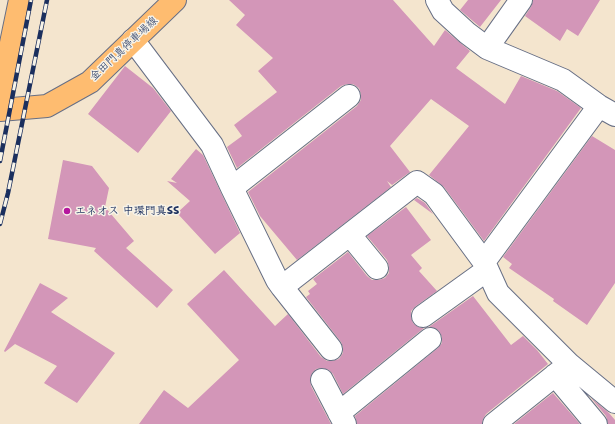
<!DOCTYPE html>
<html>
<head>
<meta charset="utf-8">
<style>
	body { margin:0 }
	canvas { display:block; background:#f4e5ce }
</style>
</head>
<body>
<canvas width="615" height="424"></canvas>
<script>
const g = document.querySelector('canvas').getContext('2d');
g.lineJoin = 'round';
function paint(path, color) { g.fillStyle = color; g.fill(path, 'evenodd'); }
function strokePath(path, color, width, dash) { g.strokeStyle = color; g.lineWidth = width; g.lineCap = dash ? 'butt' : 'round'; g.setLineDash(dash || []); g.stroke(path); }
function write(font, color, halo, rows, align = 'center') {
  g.font = font + ' "Shantell Sans","Klee One",sans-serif'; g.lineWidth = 3; g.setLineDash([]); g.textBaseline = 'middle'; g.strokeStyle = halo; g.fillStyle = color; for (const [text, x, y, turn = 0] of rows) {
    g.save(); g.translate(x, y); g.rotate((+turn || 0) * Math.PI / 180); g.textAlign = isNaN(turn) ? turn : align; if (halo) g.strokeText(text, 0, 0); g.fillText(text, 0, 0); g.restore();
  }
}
paint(new Path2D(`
	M229,0h164l41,46 11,-16 25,21 -14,17 49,36 16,-28 36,15 24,17 -97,133 -40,-54 -15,-12 40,-49 -38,-27 -41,47 20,26 -18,13 -5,-4 4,6 -94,73 -37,-44 -12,-24 109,-86 4,-6v-6l-2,-6 -6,-4h-6l-6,2 -104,82 -10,-21 15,-11 -8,-11 43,-33 -19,-21 15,-13 -37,-33 9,-10z
	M468,0h33l-21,27 -20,-17z
	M533,0h67l-22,36 -11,-7 -7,12 -35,-25 6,-9z
	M125,66l28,22 18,23 -33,42 -50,-39z
	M592,136l23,14v133l-28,42 -34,-24 1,-2 -45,-31 3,-4 -9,-7z
	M196,149l7,6 37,78 -25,21 -38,-41 13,-12 -23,-20 10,2 -6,-4z
	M63,160l29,6 17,22 -4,19 29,34 -8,7 47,42 -16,18 -63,-57 2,-3 -48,-9z
	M417,198l8,5 8,11 -19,-14z
	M406,207l25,33 -20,15 11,13 -3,3 18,20 -21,15 -5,5v6l2,6 5,4 6,1 -81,66 -10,-20 -4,-4 -7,-2 -6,1 -4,4 -2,6 1,7 20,38h-192l25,-34 24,18 51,-48 -52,-56 37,-34 51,56 13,-12 33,43 6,4h5l7,-2 4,-6v-6l-2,-5 -35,-45 4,-3 -2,-3 9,-7 -4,-5 35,-27 19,24 5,4h7l6,-2 4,-5v-7l-2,-6 -20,-24z
	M40,283l28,15 -17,14 64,41 -38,50 -33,-20 13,-17 -42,-22 -10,8 -1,-1z
	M473,296l38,49 12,-9 14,14 11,14 -62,50 -3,5 -1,5h-125l-2,-8 83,-68 4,-5v-6l-3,-6 -4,-3 -6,-1z
	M553,393l27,31h-66z
	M591,398l18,15 6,7v4h-7l-2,-8z`), '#d396b8');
const minor = new Path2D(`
	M437,0l6,11 24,22 20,15 76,32 36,26 16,9
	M133,40l79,105 20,43 45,92 5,7 49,62
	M487,48l34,-48
	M599,106l-115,156 14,31 71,71 46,38
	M232,188l117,-92
	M350,235l27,33
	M282,287l135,-105 17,12 50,68
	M423,316l64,-46
	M555,375l41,49
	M322,380l23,44
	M339,413l91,-74
	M494,424l75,-60`);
const major = new Path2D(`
	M0,96l20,-96
	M0,110l47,-4 43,-24 85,-82`);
strokePath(minor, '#676f85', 24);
strokePath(major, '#676f85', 24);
strokePath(minor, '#fff', 22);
strokePath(major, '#febc70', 22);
const rail = new Path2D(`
	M0,161l31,-161
	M0,224l8,-31 39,-193`);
strokePath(rail, '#1b2f5e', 4.5);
strokePath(rail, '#f7f3e8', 3, [9]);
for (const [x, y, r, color] of [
	[67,211,4,"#b5179e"]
]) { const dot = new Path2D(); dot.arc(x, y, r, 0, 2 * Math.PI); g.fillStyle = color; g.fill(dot); strokePath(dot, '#f7f3e8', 1.5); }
write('11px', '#1b2f5e', '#f7f3e8', [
	["金田門真停車場線",124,49,-43]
]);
write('bold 11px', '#1b2f5e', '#f7f3e8', [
	["エネオス 中環門真SS",75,211]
], 'left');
</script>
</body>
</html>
